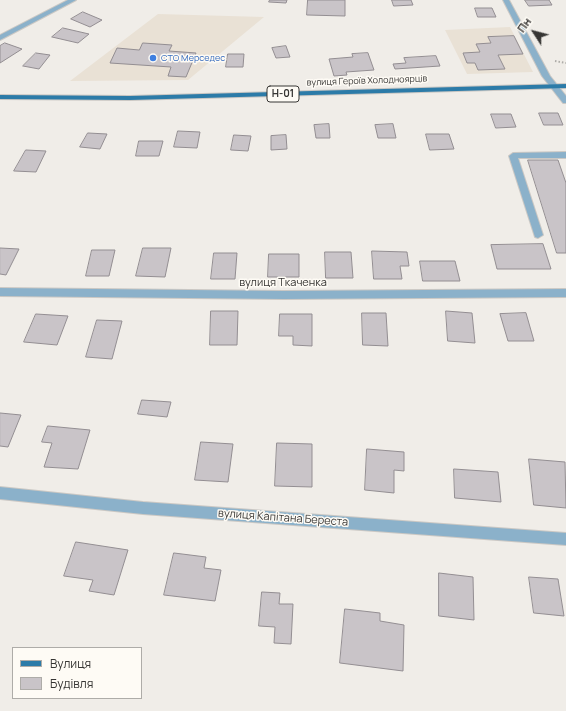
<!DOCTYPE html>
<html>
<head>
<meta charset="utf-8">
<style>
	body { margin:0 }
	#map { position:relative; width:566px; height:711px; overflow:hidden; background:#f0ede8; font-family:Manrope,sans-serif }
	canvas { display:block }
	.legend { position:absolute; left:12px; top:647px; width:130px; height:52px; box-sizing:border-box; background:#fefbf5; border:1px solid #aeaca8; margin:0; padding:5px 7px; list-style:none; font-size:12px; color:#373634 }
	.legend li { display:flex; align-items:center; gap:8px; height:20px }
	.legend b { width:20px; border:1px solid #aeaca8 }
	.north { position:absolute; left:514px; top:12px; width:40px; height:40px; -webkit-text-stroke:3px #fefbf5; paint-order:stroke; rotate:306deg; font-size:11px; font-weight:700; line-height:16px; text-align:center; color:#373634 }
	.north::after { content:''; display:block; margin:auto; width:14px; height:18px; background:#373634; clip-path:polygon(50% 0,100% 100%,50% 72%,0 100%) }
</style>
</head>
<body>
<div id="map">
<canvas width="566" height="711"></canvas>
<ul class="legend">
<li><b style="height:5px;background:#2c7ba8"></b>Вулиця</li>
<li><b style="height:11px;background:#c9c4c8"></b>Будівля</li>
</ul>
<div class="north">Пн</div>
</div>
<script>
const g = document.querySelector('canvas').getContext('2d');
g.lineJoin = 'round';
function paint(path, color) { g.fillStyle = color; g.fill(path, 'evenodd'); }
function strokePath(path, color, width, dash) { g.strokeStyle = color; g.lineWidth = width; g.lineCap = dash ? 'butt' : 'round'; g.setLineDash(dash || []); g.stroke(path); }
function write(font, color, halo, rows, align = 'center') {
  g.font = font + ' Manrope,sans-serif'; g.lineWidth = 3; g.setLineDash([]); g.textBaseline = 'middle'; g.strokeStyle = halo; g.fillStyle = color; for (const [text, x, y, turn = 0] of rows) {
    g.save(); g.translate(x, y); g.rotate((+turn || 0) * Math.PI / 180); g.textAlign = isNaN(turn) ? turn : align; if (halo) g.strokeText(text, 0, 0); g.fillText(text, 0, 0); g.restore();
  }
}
paint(new Path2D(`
	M158,14l106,3 -76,63 -118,1z
	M510,27l23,45 -66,2 -22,-44z`), '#e9e1d5');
const building = new Path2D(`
	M270,0h17l-1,3 -17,-1z
	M308,0h37v16l-38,-1z
	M392,0h19l2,5 -19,1z
	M525,0h24l3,5 -23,1z
	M475,8h17l4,9h-18z
	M83,12l19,8 -12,7 -19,-8z
	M63,28l26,6 -11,9 -26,-6z
	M514,36l9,18 -25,1 7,14 -27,1 -3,-7h-8l-4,-10 17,-1 -4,-8 15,-1 -3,-6z
	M5,43l17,6 -22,14v-17z
	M143,43l29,2 -3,6 27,2 -10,24 -18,-1 3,-9 -61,-4 7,-15 22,2z
	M286,46l4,11 -14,1 -4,-10z
	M36,53l14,2 -11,14 -16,-3z
	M368,53l6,17 -28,2 1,3 -13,1 -5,-17 24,-2 -1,-3z
	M228,54h16l-1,13h-17z
	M436,56l4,10 -45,3 -2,-5 13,-1 -2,-5z
	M539,113h19l5,12h-19z
	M491,114h20l5,13 -20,1z
	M329,124l1,14h-14l-2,-13z
	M393,124l3,14h-18l-3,-13z
	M178,131l22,1 -3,16 -23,-1z
	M88,133l19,1 -7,15 -20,-2z
	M426,134h23l5,15 -24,1z
	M234,135l17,1 -3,15 -17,-1z
	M286,135l1,14 -16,1v-14z
	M139,141h24l-4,15h-23z
	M26,150l20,1 -10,21 -22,-1z
	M528,160h30l8,23v70h-9z
	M543,244l8,25h-54l-6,-24z
	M0,248l19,1 -13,26 -6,-1z
	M143,248h28l-6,29 -29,-1z
	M92,250h23l-6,26h-23z
	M372,251l35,1 2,14h-9l2,13h-28z
	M325,252h26l2,26h-27z
	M214,253h23l-2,26h-24z
	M269,254h30v23h-31z
	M420,261h35l5,20h-37z
	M211,311h27l-1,34h-27z
	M446,311l26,2 3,30 -27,-2z
	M362,313h24l2,33 -25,-1z
	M526,313l8,28h-26l-8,-27z
	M36,314l32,2 -11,29 -33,-3z
	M280,314h32v32l-19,-1v-9h-14z
	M97,320l25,1 -10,38 -26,-2z
	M142,400l29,2 -4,15 -29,-3z
	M0,413l21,2 -13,32 -8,-1z
	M48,426l42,4 -12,39 -34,-2 8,-24 -10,-1z
	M201,442l32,2 -5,38 -33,-2z
	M277,443l35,1v43l-37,-1z
	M367,449l37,3v19l-10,-1v23l-29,-3z
	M529,459l36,3 1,46 -32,-3z
	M454,469l44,3 3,30 -46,-4z
	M76,542l52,8 -14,45 -25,-4 4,-11 -29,-4z
	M174,553l32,4 -2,11 17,2 -6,31 -51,-6z
	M439,573l34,4 1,43 -35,-4z
	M529,577l29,2 6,37 -30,-3z
	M262,592l18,1 -1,11h14l-2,40 -17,-1 1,-16 -16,-1z
	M345,609l35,4v8l24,4 -1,46 -63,-8z`);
paint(building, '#c9c4c8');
strokePath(building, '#938e92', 1);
const service = new Path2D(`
	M566,152v6h-48l25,77 -5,3 -3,-1 -26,-81 4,-3z`);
const minor = new Path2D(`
	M68,0h8l-76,40v-5z
	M503,0h6l41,76 16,20v7h-3l-21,-27z
	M0,288l284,3 282,-2v8l-282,2 -284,-3z
	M0,487l143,15 423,31v12l-423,-31 -143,-15z`);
const primary = new Path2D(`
	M566,84v4l-436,12 -130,-1v-4l130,1z`);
strokePath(service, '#cbc8c4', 2);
strokePath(minor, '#cbc8c4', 2);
strokePath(primary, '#cbc8c4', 2);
strokePath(new Path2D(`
	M555,61l11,2`), '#aeaca8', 2, [1.5, 2]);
paint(service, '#8bb1ca');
paint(minor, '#8bb1ca');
paint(primary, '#2c7ba8');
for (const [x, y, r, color] of [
	[153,58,4,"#3f7fe0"]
]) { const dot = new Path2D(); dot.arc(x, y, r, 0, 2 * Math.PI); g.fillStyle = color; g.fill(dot); strokePath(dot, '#fefbf5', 1.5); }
write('9px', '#366cbe', '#fefbf5', [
	["СТО Мерседес",161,58]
], 'left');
write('9px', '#373634', '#fefbf5', [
	["вулиця Героїв Холодноярців",367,81,-2]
]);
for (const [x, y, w] of [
	[283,94,32]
]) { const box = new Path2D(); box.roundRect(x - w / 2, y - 8, w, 16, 3); g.fillStyle = '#fefbf5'; g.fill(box); strokePath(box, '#373634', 1); }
write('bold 10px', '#373634', null, [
	["Н-01",283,94]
]);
write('11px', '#373634', '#fefbf5', [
	["вулиця Ткаченка",283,283],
	["вулиця Капітана Береста",283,518,4]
]);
</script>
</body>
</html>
